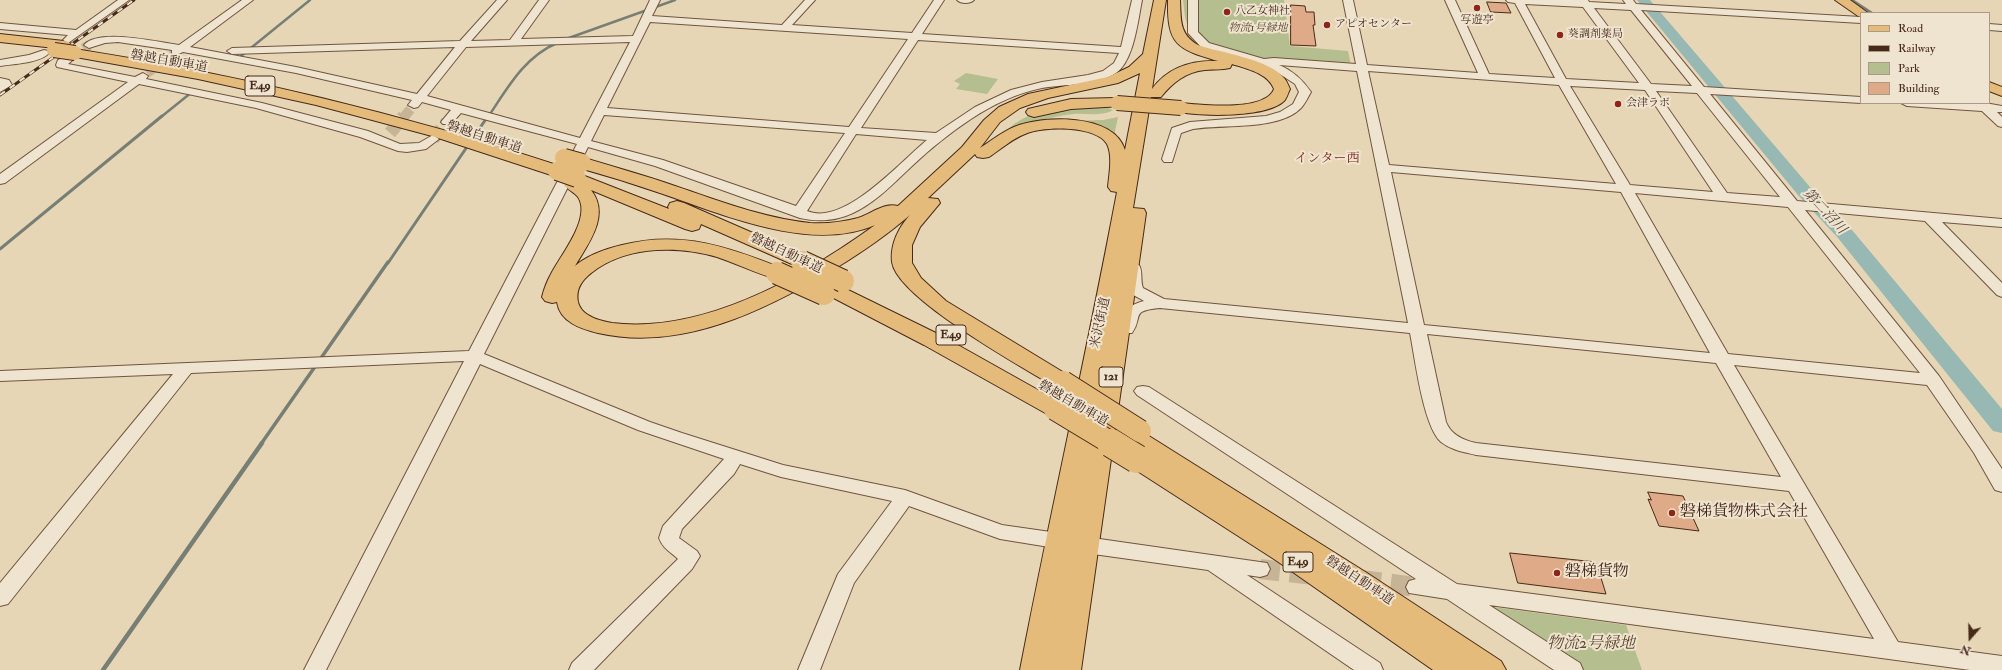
<!DOCTYPE html>
<html>
<head>
<meta charset="utf-8">
<style>
	body { margin:0 }
	#map { position:relative; width:2002px; height:670px; overflow:hidden; background:#e7d6b6; font-family:"IM FELL Double Pica",serif }
	canvas { display:block }
	.legend { position:absolute; left:1860px; top:12px; width:130px; height:92px; box-sizing:border-box; background:#efe4d0; border:1px solid #ac9a87; margin:0; padding:5px 7px; list-style:none; font-size:12px; color:#482a19 }
	.legend li { display:flex; align-items:center; gap:8px; height:20px }
	.legend b { width:20px; border:1px solid #ac9a87 }
	.north { position:absolute; left:1950px; top:618px; width:40px; height:40px; -webkit-text-stroke:3px #efe4d0; paint-order:stroke; rotate:200deg; font-size:11px; font-weight:700; line-height:16px; text-align:center; color:#482a19 }
	.north::after { content:''; display:block; margin:auto; width:14px; height:18px; background:#482a19; clip-path:polygon(50% 0,100% 100%,50% 72%,0 100%) }
</style>
</head>
<body>
<div id="map">
<canvas width="2002" height="670"></canvas>
<ul class="legend">
<li><b style="height:5px;background:#e4bb7b"></b>Road</li>
<li><b style="height:5px;background:#482a19"></b>Railway</li>
<li><b style="height:11px;background:#b5be8e"></b>Park</li>
<li><b style="height:11px;background:#dfaa87"></b>Building</li>
</ul>
<div class="north">N</div>
</div>
<script>
const g = document.querySelector('canvas').getContext('2d');
g.lineJoin = 'round';
function paint(path, color) { g.fillStyle = color; g.fill(path, 'evenodd'); }
function strokePath(path, color, width, dash) { g.strokeStyle = color; g.lineWidth = width; g.lineCap = dash ? 'butt' : 'round'; g.setLineDash(dash || []); g.stroke(path); }
function write(font, color, halo, rows, align = 'center') {
  g.font = font + ' "IM FELL Double Pica","Noto Serif JP",serif'; g.lineWidth = 4; g.setLineDash([]); g.textBaseline = 'middle'; g.strokeStyle = halo; g.fillStyle = color; for (const [text, x, y, turn = 0] of rows) {
    g.save(); g.translate(x, y); g.rotate((+turn || 0) * Math.PI / 180); g.textAlign = isNaN(turn) ? turn : align; if (halo) g.strokeText(text, 0, 0); g.fillText(text, 0, 0); g.restore();
  }
}
paint(new Path2D(`
	M1183,0h101l6,46 58,5 3,14 -89,-6 -50,-11 -23,-17 -4,-14z
	M966,73l32,6 -11,15 -31,-5 4,-5 -6,-3z
	M1103,106l10,4c-12,7 -27,3 -40,4 -24,3 -46,10 -69,20 23,-29 66,-25 99,-28z
	M1118,117l-4,19 -48,-15 37,-1z
	M1493,607l133,18 16,45h-58z`), '#b5be8e');
strokePath(new Path2D(`
	M1852,0l20,13
	M566,39l109,-39
	M241,56l69,-56
	M161,117l31,-25
	M488,117c19,-28 36,-60 69,-74`), '#777f75', 2.5);
strokePath(new Path2D(`
	M0,249l162,-133
	M388,263l100,-147`), '#777f75', 3);
strokePath(new Path2D(`
	M261,444l127,-182`), '#777f75', 3.5);
strokePath(new Path2D(`
	M103,670l159,-227`), '#777f75', 4.5);
paint(new Path2D(`
	M1637,0h13l160,187 42,43 150,179v24l-9,-2 -155,-193 -40,-43z`), '#97b8b3');
const building = new Path2D(`
	M1487,2l19,1 5,10 -20,-1z
	M1291,5l14,1 1,6h8l1,13h-2l3,21 -25,-1z
	M1648,492l35,4 16,35 -40,-5 -11,-27 3,1z
	M1510,553l86,9 10,32 -88,-11z`);
paint(building, '#dfaa87');
strokePath(building, '#482a19', 1);
strokePath(new Path2D(`
	M71,57l18,-12
	M147,73l27,-19
	M404,117l10,-12`), '#c7b497', 10, [10, 5]);
strokePath(new Path2D(`
	M390,133l14,-17
	M433,139l14,-17`), '#c7b497', 13, [13, 6]);
strokePath(new Path2D(`
	M1260,569l54,6
	M1361,580l55,7`), '#c7b497', 20, [20, 10]);
const minor = new Path2D(`
	M118,0h11l-61,43 -5,-3 5,-5 -68,-6v-6l76,7z
	M242,0h11l-63,47 106,20 121,27 38,-47 -223,7 -5,-3 5,-3 228,-7 37,-41h10l-36,41 39,-1 29,-40h10l-28,39 112,-3 17,-36h10l-8,16 130,9 23,-25h10l-23,25 120,8 22,-33h10l-22,34 199,13 11,-47h10c-4,20 -8,61 -26,73 -20,13 -51,11 -74,15 -25,5 -50,17 -71,31 -21,14 -41,30 -59,47 -18,17 -37,37 -59,47 -17,8 -35,9 -53,5l-145,-52 -67,-19 -104,207 166,68 32,11 101,32 122,25 97,35 265,38 3,6 -3,6 -7,2 -13,-2 133,88 3,7h-29l-146,-100 -122,-17 -86,-14 -91,-33 -55,77 -34,87h-22l40,-96 54,-73 -111,-24 -41,-13 -6,10 -52,55 -3,9 18,13 3,5 -8,13 -98,101h-25l3,-7 106,-104c-7,-7 -15,-10 -19,-21l4,-12 61,-67 -86,-29 -158,-66 -154,306h-22l160,-309 -273,12 -183,231 -8,2v-23l173,-209 -173,7v-10l469,-20 108,-207 -116,-31 -10,11h-8l-2,-2 10,-12 -29,-8 -4,5 -4,1 -6,-3 4,-5 -116,-27 -113,-21 -7,3 -4,-1v-4l-54,-8 -13,1 -16,5 -5,-3c14,-17 74,-3 95,0zM650,22l258,17 -59,88 -242,-19zM918,40l201,13 -5,10 -11,8 -15,4 -46,7 -31,8 -36,17 -39,26 -75,-5zM630,42l-50,96 -153,-42 39,-49zM604,115l241,18 -49,73 -133,-46 -72,-19zM856,134l71,6c-26,21 -83,87 -120,71z
	M957,0h17c-4,4 -13,4 -17,0z
	M1188,0h10v32l11,11 55,16 10,-1 82,6 -13,-64h10l14,65 111,8 -33,-73h10l34,74 66,4 -40,-75 -7,-1 -2,-2h82l1,2 37,2 -3,-4h10l3,4 225,13v6l-220,-13 63,77 157,10v6h2h-2l-151,-9 87,107 205,18v8l-60,-5 60,61v14l-5,-2 -72,-74 -120,-11 134,166 63,93v23l-7,-2 -21,-37 -47,-68 -193,-20 164,277 104,14v14h-32l-481,-65 91,58 3,7h-29l-107,-71 -38,-6 -3,-6 3,-6 7,-2 -279,-184 -3,-4 3,-4 6,-1 6,1 308,197 417,55 -85,-148 -313,-36c-12,-3 -25,-5 -35,-13 -18,-16 -26,-84 -31,-109l-250,-25c-31,3 -16,8 -28,25h-12l-2,-3c3,-17 10,-25 26,-29 -4,-3 -10,-5 -14,-8 -6,-7 -6,-21 -1,-28h10c4,6 1,15 4,23l21,11 244,24 -51,-252 -78,-6c14,6 23,14 32,27 -3,5 -6,12 -10,16 -22,23 -79,16 -108,21l-12,4 -9,29h-8l-2,-3 10,-31 18,-6 76,-6 14,-4 13,-8 6,-12 -4,-8 -23,-15 -71,-22 -13,-14zM1525,4l58,3 56,76 -73,-4zM1594,8l37,2 61,76 -41,-2zM1368,71l191,14 57,99 -227,-19zM1570,86l75,4 68,102 -83,-7zM1656,91l41,2 83,104 -53,-4zM1391,172l230,20 89,161 -286,-28zM1635,193l153,14 132,166 -192,-19zM1427,334l289,29 65,114 -305,-34c-13,-3 -25,-8 -30,-21z
	M1989,24l13,1v6l-13,-1z
	M44,50l4,1 1,2c-8,10 -36,11 -49,13v-6l29,-5z
	M71,54l5,3 -8,7 67,13 8,-4 5,3 -2,3 116,24 106,28 32,13 19,-1 14,-8 6,4 -13,10 -19,3 -9,-1 -38,-14 -104,-29 -117,-24 -134,99 -5,1v-10l128,-92 -71,-15 -1,-2 2,-5z
	M0,78l9,2 3,5 -12,7z
	M1901,103h84l17,3v6h-5l5,5v10l-4,-1 -16,-15 -75,-5z`);
const major = new Path2D(`
	M1835,0h15l18,13h-7v4l-3,-1z
	M1989,82l13,5v9l-13,-5z`);
const highway = new Path2D(`
	M1154,0h12l-14,89c16,-22 40,-29 66,-28 -41,-12 -51,-16 -50,-61h12c1,20 -1,34 18,45 23,8 71,14 86,33 3,3 4,7 6,11 -2,4 -3,8 -5,11 -16,18 -87,17 -110,11l-2,-3 2,-3 6,-2c21,2 84,9 93,-14 -6,-16 -27,-20 -42,-25l-2,4c-8,2 -16,1 -25,2 -19,2 -32,12 -44,27h-10l-18,111 11,1 2,4 -65,457h-61c31,-160 67,-318 97,-478l-6,-1 -3,-4c1,-12 5,-31 -1,-43 -12,-19 -64,-18 -82,-10 -13,5 -24,15 -36,23l-6,1 -6,-1 -2,-3 -47,44 10,1 2,4 -20,24 -8,18v18l9,15 25,23 125,76 4,5 -4,5 -8,2 -8,-2c-34,-21 -158,-89 -163,-125 -2,-18 7,-35 18,-47 -23,20 -48,37 -74,53 -70,42 -154,84 -238,65 -17,-4 -38,-11 -41,-31l-5,1 -7,-2 -3,-4c2,-8 5,-16 9,-23 9,-18 41,-56 27,-77 -4,-5 -10,-7 -14,-12l6,-5 -2,-2 3,-4 6,-1 92,36 -1,-2 2,-4 7,-2 7,2 124,54 3,4 -3,4 -7,2 -7,-2 -93,-41 -2,5 -7,2 -7,-2 -94,-39c20,25 -3,54 -16,76 13,-11 30,-17 47,-21 59,-15 107,2 162,24l3,4 -3,4 -7,2c-20,-5 -39,-15 -60,-22 -38,-11 -85,-11 -119,11 -13,9 -23,18 -20,34 3,14 22,19 34,21 91,11 191,-46 263,-98 -64,28 -151,-10 -212,-31 -29,-10 -58,-19 -87,-27l-3,-4 3,-4 6,-1 6,1c29,9 59,17 87,27 45,15 88,32 135,37 16,1 33,-1 48,-5 13,-4 26,-16 40,-12l64,-59 22,-27 15,-13 29,-13 80,-17 21,-10 14,-13zM1140,73l-15,77c-11,-37 -82,-35 -111,-23 -12,5 -23,14 -34,21l20,-26 20,-14 28,-10 70,-15z
	M0,34l64,7 5,1 2,3 -2,3 -5,1 -64,-7z
	M75,49c166,26 328,65 488,118l3,4 -3,4 -6,1 -6,-1 -119,-39 -116,-31 -118,-26 -128,-23 -2,-3 2,-3z
	M1117,98l6,2 2,3 -2,3 -52,3 -37,8 -6,-2 -2,-3 2,-3 43,-10z
	M831,283l7,2 102,50 123,69 4,5 -4,5 -8,3 -8,-3 -123,-69 -100,-52 -3,-4 3,-4z
	M1132,429l9,2 226,142 134,88 5,9h-73l-156,-109 -149,-96 -4,-6 4,-6 8,-2 -13,-8 -3,-6 3,-6z`);
strokePath(minor, '#705540', 2);
strokePath(major, '#482a19', 2);
strokePath(highway, '#482a19', 2);
paint(minor, '#efe4d0');
paint(major, '#e4bb7b');
paint(highway, '#e4bb7b');
const rail = new Path2D(`
	M0,95l134,-95`);
strokePath(rail, '#482a19', 3);
strokePath(rail, '#efe4d0', 2, [6]);
const highwayBridgeFar3 = new Path2D(`
	M54,50l21,3
	M1117,103l64,5`);
const highwayBridgeFar2 = new Path2D(`
	M564,158l18,5
	M557,171l20,7
	M801,261l3,2`);
const highwayBridgeFar1 = new Path2D(`
	M802,262l41,19
	M777,273l47,21
	M1063,382l77,49
	M1055,409l58,35`);
const highwayBridge = new Path2D(`
	M1111,443l26,16`);
strokePath(highwayBridgeFar3, '#482a19', 16, []);
strokePath(highwayBridgeFar2, '#482a19', 20, []);
strokePath(highwayBridgeFar1, '#482a19', 24, []);
strokePath(highwayBridge, '#482a19', 30, []);
strokePath(highwayBridgeFar3, '#e4bb7b', 14);
strokePath(highwayBridgeFar2, '#e4bb7b', 18);
strokePath(highwayBridgeFar1, '#e4bb7b', 22);
strokePath(highwayBridge, '#e4bb7b', 28);
for (const [x, y, r, color] of [
	[1477,8,4,"#8f2418"],
	[1227,12,4,"#8f2418"],
	[1327,25,4,"#8f2418"],
	[1560,35,4,"#8f2418"],
	[1618,104,4,"#8f2418"],
	[1672,513,4,"#8f2418"],
	[1557,573,4,"#8f2418"]
]) { const dot = new Path2D(); dot.arc(x, y, r, 0, 2 * Math.PI); g.fillStyle = color; g.fill(dot); strokePath(dot, '#efe4d0', 1.5); }
write('11px', '#482a19', '#efe4d0', [
	["八乙女神社",1235,12],
	["写遊亭",1477,21,"center"],
	["アピオセンター",1335,25],
	["葵調剤薬局",1568,35],
	["会津ラボ",1626,104]
], 'left');
write('italic 11px', '#5e4830', '#efe4d0', [
	["物流1号緑地",1258,29]
]);
for (const [x, y, w] of [
	[260,86,30],
	[951,335,30],
	[1111,377,24],
	[1298,562,30]
]) { const box = new Path2D(); box.roundRect(x - w / 2, y - 10, w, 20, 3); g.fillStyle = '#efe4d0'; g.fill(box); strokePath(box, '#482a19', 1); }
write('bold 12px', '#482a19', null, [
	["E49",260,86],
	["E49",951,335],
	["121",1111,377],
	["E49",1298,562]
]);
write('13px', '#482a19', '#efe4d0', [
	["磐越自動車道",169,62,10],
	["磐越自動車道",484,138,18],
	["磐越自動車道",786,254,25],
	["米沢街道",1101,323,-78],
	["磐越自動車道",1073,404,30],
	["磐越自動車道",1359,581,33]
]);
write('13px', '#7a1f14', '#efe4d0', [
	["インター西",1327,159]
]);
write('italic 14px', '#584638', '#efe4d0', [
	["第二沼川",1824,212,47]
]);
write('16px', '#482a19', '#efe4d0', [
	["磐梯貨物株式会社",1680,513],
	["磐梯貨物",1565,573]
], 'left');
write('italic 16px', '#5e4830', '#efe4d0', [
	["物流2号緑地",1591,645]
]);
</script>
</body>
</html>
